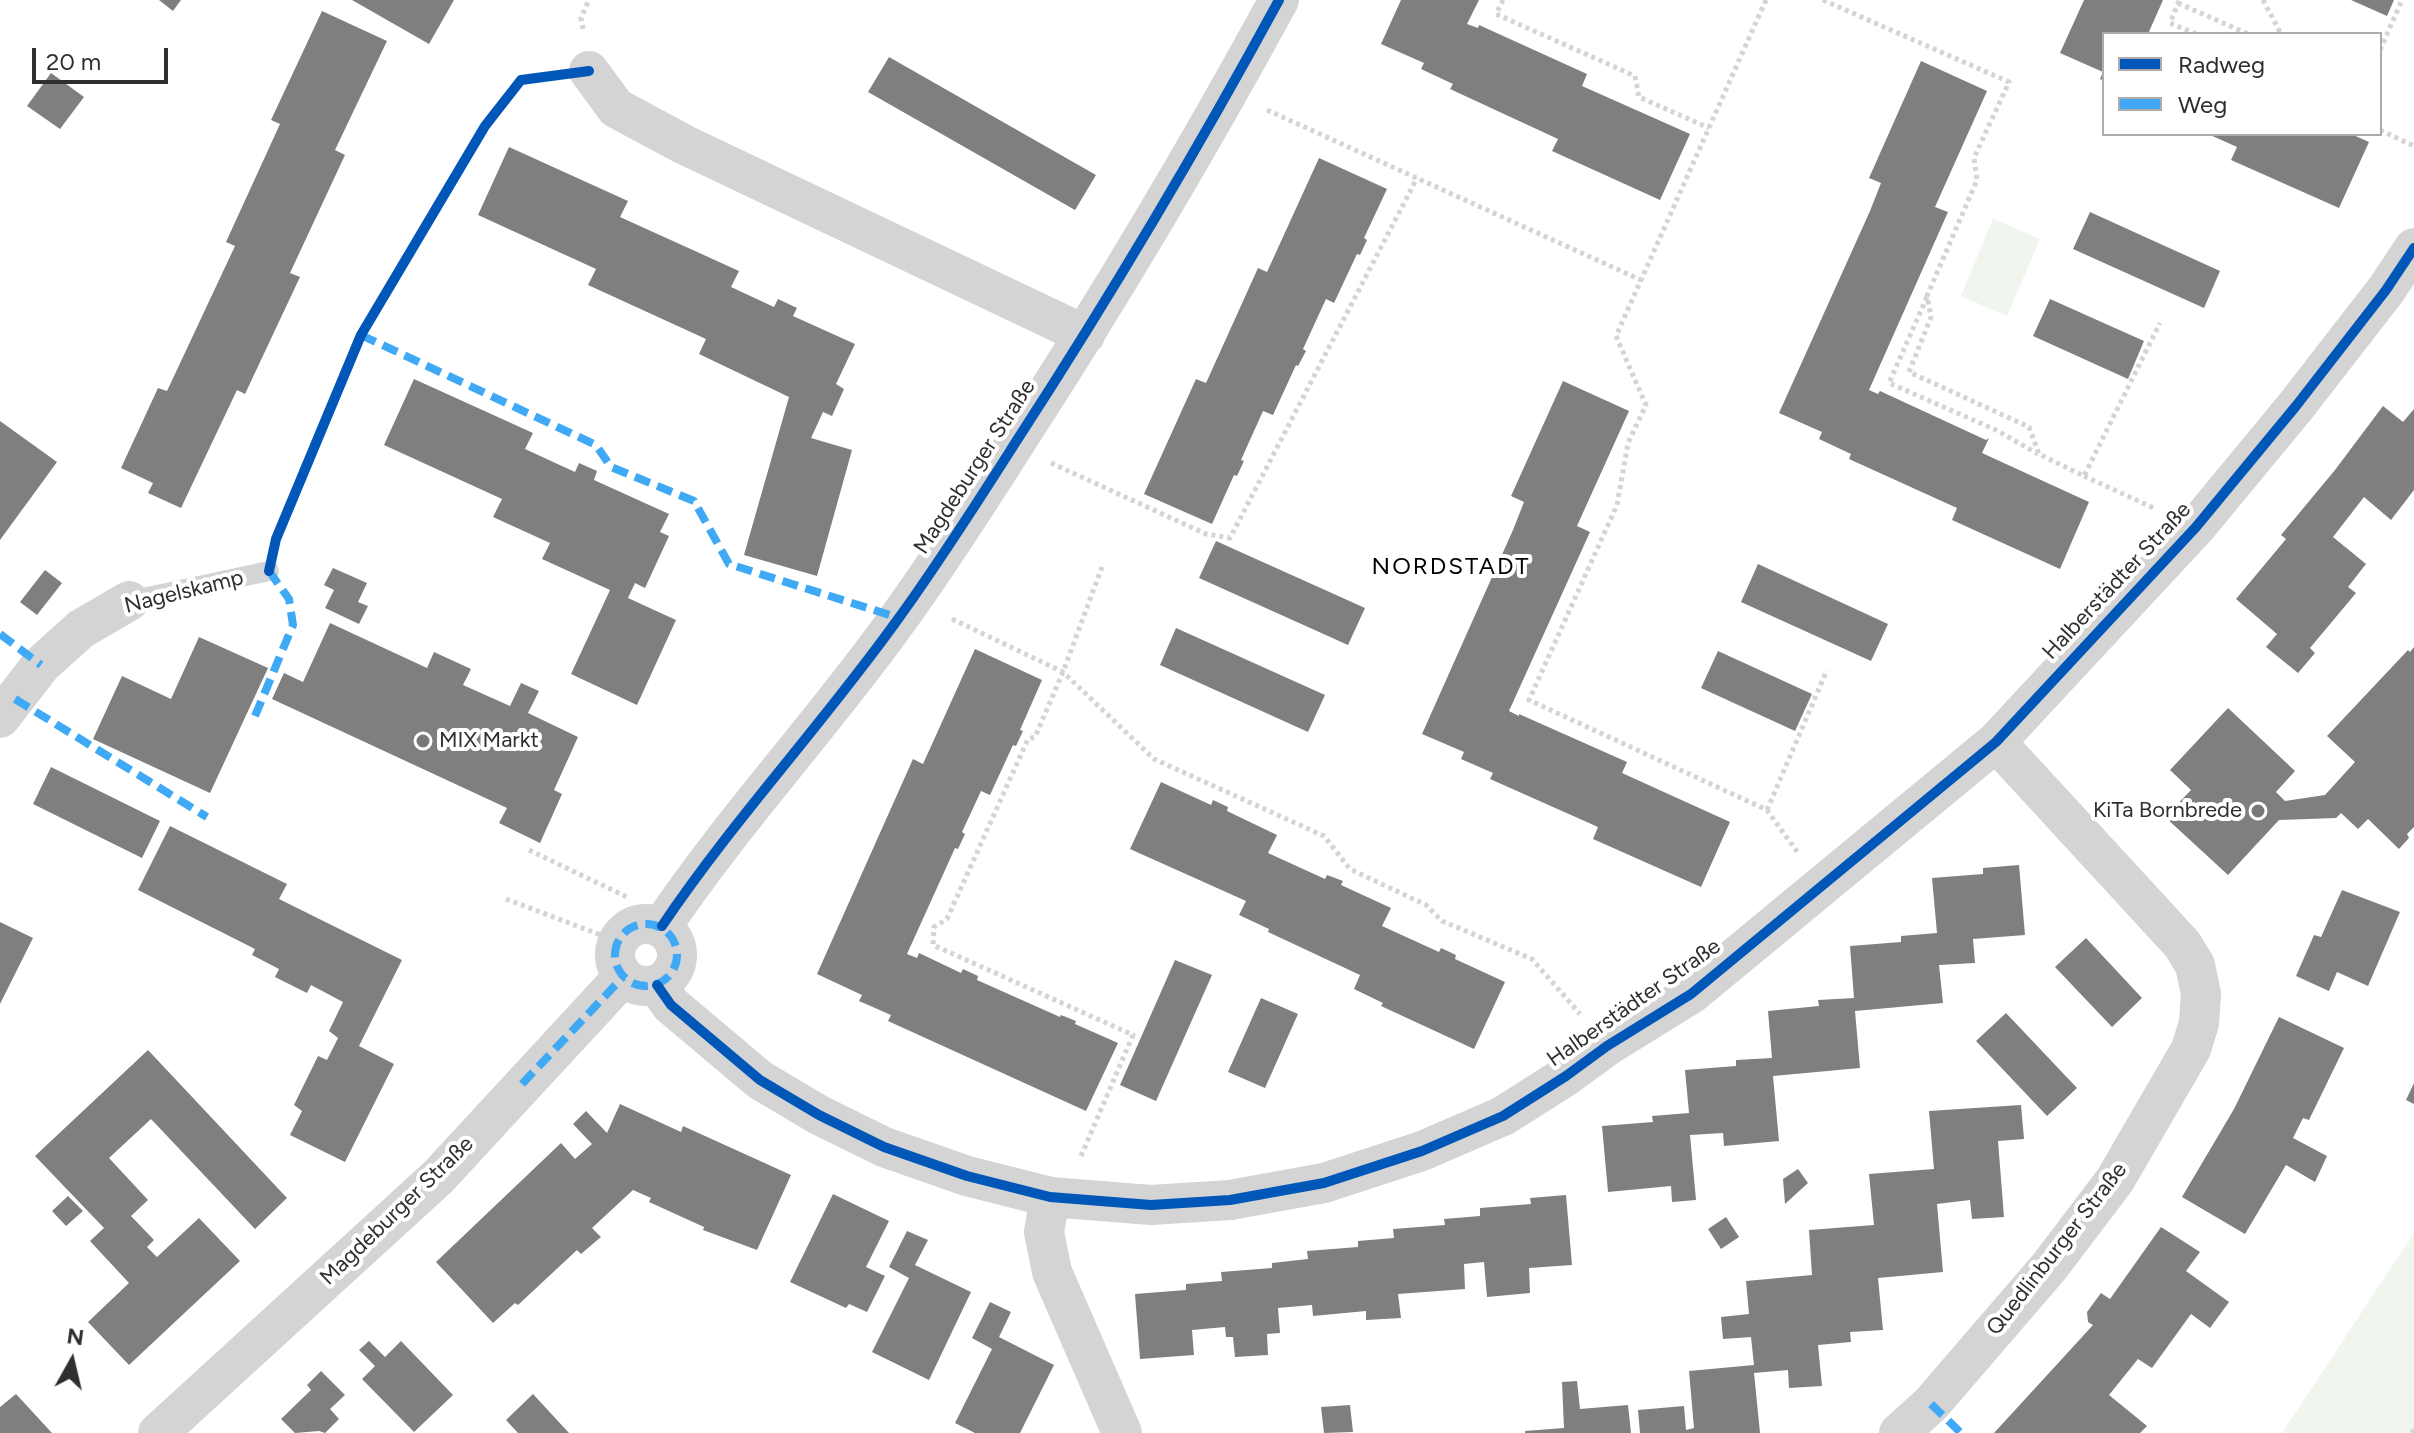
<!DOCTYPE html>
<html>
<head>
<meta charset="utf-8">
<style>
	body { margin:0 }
	#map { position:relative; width:2414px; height:1433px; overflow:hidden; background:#fff; font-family:Figtree,sans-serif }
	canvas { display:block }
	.legend { position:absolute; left:2102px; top:32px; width:280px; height:104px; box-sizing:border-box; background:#fff; border:2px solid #acacac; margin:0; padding:10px 14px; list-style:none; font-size:24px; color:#2f2f2f }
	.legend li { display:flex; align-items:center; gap:16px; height:40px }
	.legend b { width:40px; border:2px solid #acacac }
	.north { position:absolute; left:32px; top:1321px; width:80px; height:80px; -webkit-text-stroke:6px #fff; paint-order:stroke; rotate:8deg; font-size:22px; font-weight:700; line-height:32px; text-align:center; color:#2f2f2f }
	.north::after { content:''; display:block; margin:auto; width:28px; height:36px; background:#2f2f2f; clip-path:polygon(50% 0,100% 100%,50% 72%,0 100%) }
	.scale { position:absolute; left:32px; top:48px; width:136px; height:36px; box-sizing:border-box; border:4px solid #2f2f2f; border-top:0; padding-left:10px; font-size:24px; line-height:28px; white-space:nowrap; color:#2f2f2f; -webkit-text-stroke:6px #fff; paint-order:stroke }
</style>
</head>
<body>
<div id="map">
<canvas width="2414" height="1433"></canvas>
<ul class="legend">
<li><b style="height:10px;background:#0057b8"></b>Radweg</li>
<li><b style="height:10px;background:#3fa9f5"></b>Weg</li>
</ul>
<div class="north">N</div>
<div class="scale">20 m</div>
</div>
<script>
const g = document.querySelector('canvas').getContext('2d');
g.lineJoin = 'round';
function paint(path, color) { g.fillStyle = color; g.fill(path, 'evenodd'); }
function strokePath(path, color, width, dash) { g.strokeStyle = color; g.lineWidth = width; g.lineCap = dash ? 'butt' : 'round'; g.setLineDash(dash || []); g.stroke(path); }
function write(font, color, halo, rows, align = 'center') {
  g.font = font + ' Figtree,sans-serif'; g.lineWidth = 8; g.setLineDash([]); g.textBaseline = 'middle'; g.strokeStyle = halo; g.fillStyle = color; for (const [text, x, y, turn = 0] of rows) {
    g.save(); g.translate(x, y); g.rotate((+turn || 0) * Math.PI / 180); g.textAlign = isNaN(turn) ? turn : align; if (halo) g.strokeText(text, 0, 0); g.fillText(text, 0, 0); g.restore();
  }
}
paint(new Path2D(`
	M1993,219l47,20 -33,77 -46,-20z
	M2414,1233v200h-132z`), '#f0f5ed');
paint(new Path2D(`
	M159,0h22l-8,11z
	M352,0h102l-25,44z
	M1401,0h78l-12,24 11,4 1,-3 108,49 -5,12 108,48 -30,66 -108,-49 6,-12 -108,-50 3,-5 -32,-15 3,-6 -43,-19z
	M2084,0h79l-15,34h-44v47l-4,-2 3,-7 -43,-19z
	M2351,0h43l-7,16z
	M322,11l65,30 -52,109 10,5 -55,118 10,4 -55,117 -8,-4 -56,118 -33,-15 5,-10 -32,-15 37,-80 9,3 68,-145 -9,-4 54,-118 -9,-4z
	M889,57l207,118 -21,35 -207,-118z
	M1921,61l66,30 -52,116 13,5 -79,178 9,4 2,-3 106,49 3,-2 -7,15 107,49 -29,67 -108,-49 5,-12 -108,-49 2,-5 -32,-15 3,-7 -43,-19 91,-202 11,-28 -12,-5z
	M51,73l33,24 -24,32 -33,-23z
	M2208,134h143l18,8 -30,66 -108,-48 6,-13z
	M509,147l119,54 -8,16 119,54 -8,16 43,20 4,-8 19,9 -4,8 62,28 -19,40 8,5 -12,27 -9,-4 -12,26 41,12 -35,126 -73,-21 45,-158 -90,-43 7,-15 -118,-54 8,-16 -118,-54z
	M1319,158l68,31 -23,49 3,2 -7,15 -3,-1 -23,49 -8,-4 -23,50 3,2 -8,15 -2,-1 -23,50 -10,-4 -22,49 3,1 -7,15 -3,-1 -22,49 -68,-30 52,-115 10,4 52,-115 9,4z
	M2090,212l130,59 -16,37 -131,-59z
	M2050,299l94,42 -16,38 -95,-43z
	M414,379l119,54 -8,16 50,23 4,-9 18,8 -3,9 75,34 -9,18 9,4 -24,52 -10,-5 -7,15 48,22 -39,85 -66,-31 39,-84 -68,-31 8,-16 -57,-26 9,-18 -118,-54z
	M1563,381l66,30 -52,115 13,6 -81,179 10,5v-2l108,48 -5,11 108,49 -29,65 -108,-48 5,-12 -108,-48 3,-6 -32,-14 3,-7 -42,-18 91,-204 11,-28 -13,-6z
	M2383,406l20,16 11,-13v81l-23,30 -27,-23 -31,40 33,27 -18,23 8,6 -46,55 5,5 -17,20 -32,-26 11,-13 -41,-35 50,-60 -5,-4 54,-65z
	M0,421l57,41 -57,78z
	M1216,541l149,67 -17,37 -149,-67z
	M1758,564l130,60 -17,37 -130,-59z
	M333,568l34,15 -9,19 10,4 -9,18 -34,-16 9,-18 -10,-5z
	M45,570l17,13 -25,32 -17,-13z
	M330,623l97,45 7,-16 37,17 -8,16 47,21 11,-23 18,8 -11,22 50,24 -24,53 8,4 -22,49 -41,-20 8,-15 -235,-109 12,-26 19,9z
	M1176,628l149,67 -17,37 -148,-67z
	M199,637l69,31 -58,125 -117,-54 29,-63 49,23z
	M2414,647v180l-7,7 2,4 -10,11 -31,-30 -10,10 -17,-16 -5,5 -57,2 -51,55 -63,-58 26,-27 -21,-20 58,-62 67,63 -19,21 9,9 40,-6 30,-33 -28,-26 81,-86 2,2z
	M975,649l67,31 -22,50 3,1 -7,15 -3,-1 -23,50 -9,-4 -19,41 3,2 -7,15 -3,-1 -48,106 10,4 2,-5 42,20 2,-4 15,7 -1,4 83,37 1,-2 15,6 -1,3 43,19 -32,68 -198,-90 3,-6 -32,-14 3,-6 -45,-21 96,-215 10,5z
	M1718,651l94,43 -17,37 -94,-43z
	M51,767l109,54 -18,37 -109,-54z
	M1161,782l50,23 2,-5 15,7 -1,4 50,24 -9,18 57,26 2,-4 16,6 -2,4 50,23 -9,18 57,26 2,-4 15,7 -1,4 50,23 -31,67 -93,-43 2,-3 -29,-14 6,-14 -92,-43 1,-3 -30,-14 7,-14 -116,-52z
	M170,826l117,58 -8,15 123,61 -43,86 35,18 -49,98 -55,-27 12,-24 -8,-6 24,-49 9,4 11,-22 -9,-7 14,-29 -32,-17 -4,8 -32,-16 4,-8 -27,-14 3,-6 -117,-59z
	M2019,865l6,70 -52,4 2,24 -36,2 4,38 -88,8 5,57 -87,8 6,65 -55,5 -1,-13 -33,2 6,65 -24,2 -1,-16 -63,6 -6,-66 51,-4 -1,-6 37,-3 -4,-43 51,-4v-6l36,-2 -4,-47 51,-5 -1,-6 36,-2 -4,-52 51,-4v-6l36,-3 -5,-55 51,-4v-6z
	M2342,890l58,22 -32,74 -31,-14 -8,19 -33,-15 18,-41 7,2z
	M0,922l33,16 -33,66z
	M2086,938l56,60 -30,29 -57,-60z
	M1175,960l37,15 -56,126 -36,-16z
	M1261,998l37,16 -33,74 -37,-16z
	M2006,1013l71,75 -30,28 -71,-75z
	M2279,1017l65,31 -35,72 -6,-2 -10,20 34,18 -12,26 -29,-17 -41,69 -63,-37 52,-88z
	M148,1050l139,148 -32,31 -104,-110 -42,39 39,42 -17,16 23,24 -7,7 10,10 42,-39 41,43 -111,104 -41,-43 41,-39 -39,-42 14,-13 -69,-72z
	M2414,1083v21l-8,-4z
	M620,1104l61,28 2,-6 108,49 -34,75 -54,-20 1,-3 -55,-25 2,-4 -18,-8 -41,38 9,9 -20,17 -4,-4 -59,55 -3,-2 -22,20 -57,-61 125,-119 14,16 17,-15 -19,-20 13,-13 21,22z
	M2021,1105l3,34 -26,2 6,76 -32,2 -2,-19 -33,4 6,68 -65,6 5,52 -33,2 1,10 -33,3 4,41 -33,2 -1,-18 -34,3 6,60h-120l-2,-23 46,-4 2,24 8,-2 -5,-57 65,-6 -3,-28 -28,2 -2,-22 28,-3 -3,-33 66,-6 -3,-45 65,-5 -5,-51 65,-5 -5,-58z
	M1798,1169l10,14 -23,21 -2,-25z
	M833,1194l56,27 -23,46 19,9 -18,36 -18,-8 -3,4 -56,-26z
	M1566,1195l6,70 -43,3 1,25 -43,4 -3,-35 -20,2 1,25 -67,5 3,24 -35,2v-9l-53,5 -1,-11 -34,3 2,25 -13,1 1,21 -33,2 -2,-20h-7l-1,-10 -33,3 2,25 -54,4 -5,-65 51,-4v-6l36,-3 -1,-9 51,-4v-5l36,-4 -1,-8 51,-4v-6l36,-3 -1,-9 52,-4 -1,-6 36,-3v-8l51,-4 -1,-6z
	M68,1196l15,15 -17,15 -14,-15z
	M1726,1217l13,20 -18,12 -13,-20z
	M2161,1227l39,25 -14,19 43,31 -19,26 -19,-14 -39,54 -14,-9 -29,36 38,31 -7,7h-146l99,-108 -5,-3 -1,-10 14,-19 9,6z
	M907,1231l21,9 -13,25 56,27 -42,88 -57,-28 37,-74 -20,-11z
	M990,1302l21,10 -12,25 55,28 -34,68h-45l-20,-10 37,-74 -20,-11z
	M369,1341l16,16 16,-16 52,54 -39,37 -52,-53 13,-13 -16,-16z
	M321,1371l24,24 -15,14 9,10 -14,14 -6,-2 -24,2 -14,-14 30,-29 -4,-5z
	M1577,1381l3,28 48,-4 3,28h-106v-2l39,-3 -2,-46z
	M16,1394l36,39h-52v-26z
	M533,1394l36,39h-51l-12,-13z
	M1350,1405l3,27 -29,1 -3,-26z`), '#7f7f7f');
strokePath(new Path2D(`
	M1503,0l-7,14 139,62 4,21 70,31
	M1766,0l-150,336 30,69 -18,38 -11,62 -88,195 238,110 31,43
	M1823,0l186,82 -35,76 3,22 -50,116 4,21 -22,55 120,55 10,27 45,22 76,-153
	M2263,0l18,34
	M2179,1l-9,22 26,11
	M2178,3l70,31
	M583,29l-2,-11 8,-18
	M2380,50l22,-50
	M1267,110l374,170
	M2380,130l34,16
	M1927,297l-38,86 107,47 42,24
	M1051,463l155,71 24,4 187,-360
	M2084,476l72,33
	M952,619l111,53 91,87 170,77 26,33 76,36 16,16 90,38 48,55
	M1767,810l60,-140
	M529,850l100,48
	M506,899l100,38
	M1081,1156l52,-121 -200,-90 1,-18 13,-8 81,-180 7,-2 28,-65 39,-105
	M2412,1433l2,-3`), '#d4d4d4', 5, [4, 4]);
strokePath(new Path2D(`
	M129,601l140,-30`), '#d4d4d4', 20);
strokePath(new Path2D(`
	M589,71l27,37 69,37 400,190
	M0,718l41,-53 40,-36 48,-28
	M615 955a31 31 0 1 1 62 0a31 31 0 1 1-62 0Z
	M662,926c72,-107 161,-202 236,-307 43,-59 82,-121 121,-182 92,-142 179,-288 260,-437
	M657,985l14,20 89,75 59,35 65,32 83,29 83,21 101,8 79,-5 94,-17 98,-32 81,-35 63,-40 41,-30 84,-52 305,-252 200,-215 100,-121 90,-116 28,-42
	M1050,1197l-6,35 8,40 70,161
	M158,1433l280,-256 185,-200
	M1899,1433l32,-29 118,-137 66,-87 76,-131 8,-26 2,-29 -6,-29 -13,-21 -186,-202`), '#d4d4d4', 40);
strokePath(new Path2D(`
	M361,335l235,110 15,22 83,34 35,63 170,54
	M0,634l41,31
	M15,699l192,118
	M255,716l38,-91 -4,-26 -20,-28 1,-7
	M615 955a31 31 0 1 1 62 0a31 31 0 1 1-62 0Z
	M522,1084l101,-107
	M1931,1404l30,29`), '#3fa9f5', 8, [16, 8]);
strokePath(new Path2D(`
	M269,571l7,-32 85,-204 124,-209 36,-46 68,-9
	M662,926c72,-107 161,-202 236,-307 43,-59 82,-121 121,-182 92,-142 179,-288 260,-437
	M657,985l14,20 89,75 59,35 65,32 83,29 83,21 101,8 79,-5 94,-17 98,-32 81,-35 63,-40 41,-30 84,-52 305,-252 200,-215 100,-121 90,-116 28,-42`), '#0057b8', 10);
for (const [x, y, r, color] of [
	[423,741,8,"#787878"],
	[2258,811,8,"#787878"]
]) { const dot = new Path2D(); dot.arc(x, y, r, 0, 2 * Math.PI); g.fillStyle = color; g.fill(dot); strokePath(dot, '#fff', 3); }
write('22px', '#2f2f2f', '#fff', [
	["Magdeburger Straße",975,467,-57],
	["Halberstädter Straße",2117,581,-47],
	["Nagelskamp",184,592,-14],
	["Halberstädter Straße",1634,1003,-35],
	["Magdeburger Straße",397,1211,-44],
	["Quedlinburger Straße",2057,1249,-52]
]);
write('22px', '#2f2f2f', '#fff', [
	["MIX Markt",439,741],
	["KiTa Bornbrede",2242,811,"right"]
], 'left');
g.letterSpacing = '2px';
write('24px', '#000', '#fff', [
	["NORDSTADT",1451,567]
]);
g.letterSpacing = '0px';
</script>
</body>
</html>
